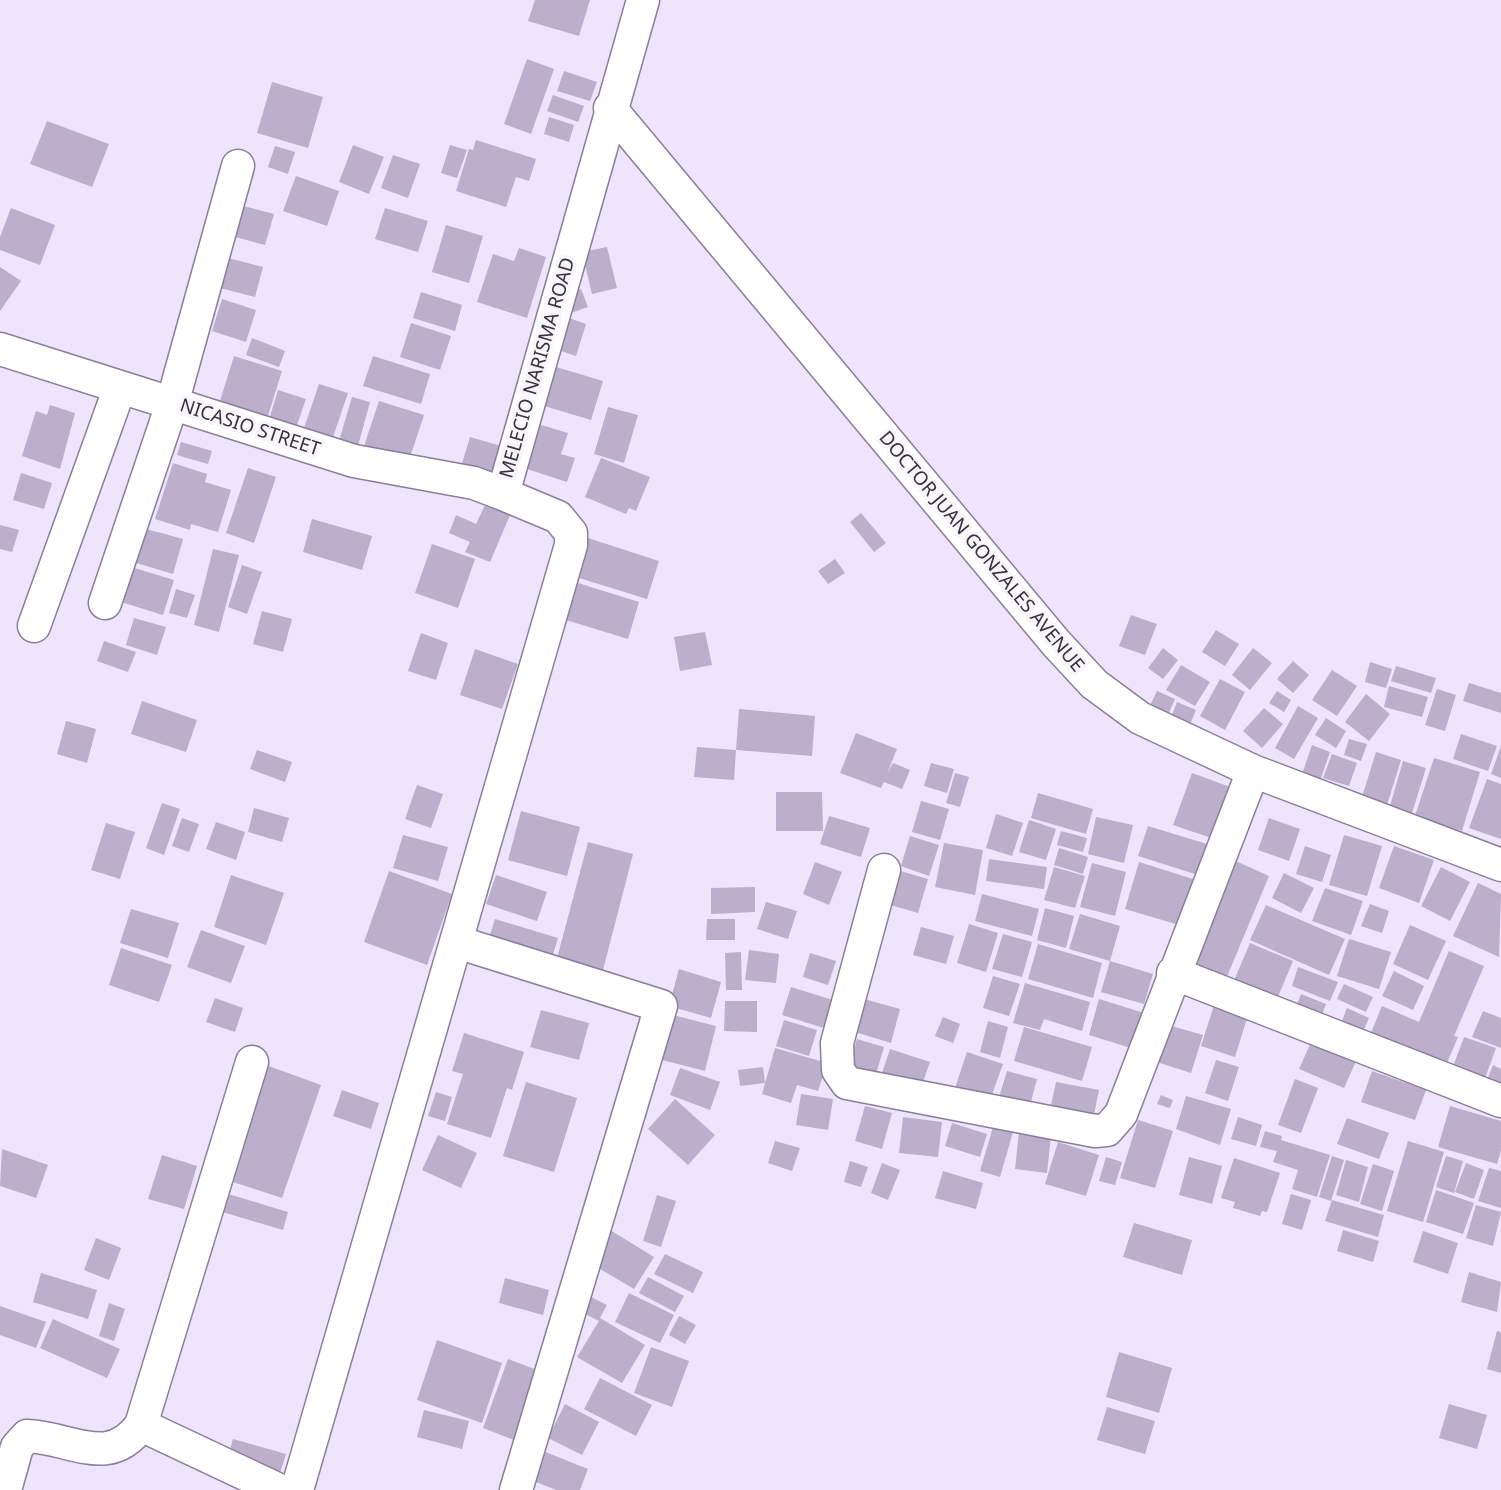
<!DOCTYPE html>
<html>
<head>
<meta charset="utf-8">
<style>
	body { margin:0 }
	canvas { display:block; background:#eee4fc }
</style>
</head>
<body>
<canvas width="1501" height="1490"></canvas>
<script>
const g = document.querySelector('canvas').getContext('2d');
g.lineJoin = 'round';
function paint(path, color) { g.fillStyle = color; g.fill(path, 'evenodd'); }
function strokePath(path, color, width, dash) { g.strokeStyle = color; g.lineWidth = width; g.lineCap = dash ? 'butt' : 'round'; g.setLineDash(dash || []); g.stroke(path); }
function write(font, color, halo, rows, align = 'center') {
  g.font = font + ' "Noto Sans",sans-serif'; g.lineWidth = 7; g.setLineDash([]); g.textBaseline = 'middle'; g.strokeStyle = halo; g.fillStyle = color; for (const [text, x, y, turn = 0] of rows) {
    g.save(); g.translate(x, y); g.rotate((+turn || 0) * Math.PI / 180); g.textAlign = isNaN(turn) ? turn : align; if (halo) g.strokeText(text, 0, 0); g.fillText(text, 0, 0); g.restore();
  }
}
paint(new Path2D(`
	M535,0h55l-11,36 -51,-15z
	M527,59l27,10 -23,65 -27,-10z
	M564,71l33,11 -7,19 -33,-10z
	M272,82l51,15 -15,51 -51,-15z
	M553,95l31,11 -6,16 -31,-11z
	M549,117l25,8 -5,17 -25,-8z
	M47,121l62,23 -17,43 -62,-23z
	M476,140l60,19 -7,22 -13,-4 -10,30 -50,-16 13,-42 4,1z
	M353,145l31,12 -15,37 -30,-12z
	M450,145l17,5 -10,28 -16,-5z
	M275,146l20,6 -7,22 -20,-7z
	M393,155l27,9 -12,34 -27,-10z
	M296,176l43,15 -12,35 -44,-15z
	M236,204l38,10 -9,31 -37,-10z
	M11,208l44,17 -15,40 -40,-15v-13z
	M385,208l43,13 -10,31 -43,-13z
	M446,225l37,11 -14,47 -37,-11z
	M607,247l10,41 -25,6 -10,-42z
	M519,248l27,9 -19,61 -50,-16 16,-48 21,7z
	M224,257l39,10 -8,30 -39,-10z
	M0,267l21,14 -21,30z
	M581,289l7,18 -17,6 -7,-17z
	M421,292l41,13 -7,26 -42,-13z
	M222,299l34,11 -10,32 -34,-11z
	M566,317l20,7 -10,32 -21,-7z
	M411,323l40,13 -11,34 -40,-13z
	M252,338l33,13 -6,16 -33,-12z
	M234,356l48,15 -15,48 -48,-15z
	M373,356l57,18 -9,30 -58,-18z
	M553,366l50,15 -12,39 -50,-15z
	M319,384l29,9 -17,50 -29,-9z
	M278,390l28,9 -11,32 -27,-8z
	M352,397l18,5 -12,44 -19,-5z
	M379,401l45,14 -17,51 -45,-14z
	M50,405l25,8 -15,56 -38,-13 14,-45 11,4z
	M608,407l30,8 -14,48 -30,-9z
	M538,424l30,9 -7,21 14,4 -8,24 -43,-14z
	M470,437l31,9 -10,33 -31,-9z
	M181,442l31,9 -4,13 -31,-9z
	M601,458l49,19 -14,34 -7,-3 -3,6 -41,-17z
	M173,463l34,11 -2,8 26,8 -13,42 -27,-8 -1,6 -35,-11z
	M248,468l28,9 -22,66 -28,-10z
	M21,473l31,10 -8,26 -31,-9z
	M486,503l25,10 -21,49 -25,-10 5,-10 -21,-9 7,-18 20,9z
	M861,513l25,30 -12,9 -24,-30z
	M312,519l60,17 -10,34 -59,-18z
	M0,525l19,5 -7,22 -12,-3z
	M139,527l44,12 -10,35 -43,-13z
	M588,538l71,23 -12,38 -71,-22z
	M432,544l43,15 -17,49 -43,-15z
	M213,549l26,6 -20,77 -25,-7z
	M835,559l10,14 -17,11 -10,-13z
	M242,565l20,7 -15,42 -19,-7z
	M131,567l43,13 -11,35 -42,-13z
	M578,583l61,19 -11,37 -62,-19z
	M176,589l19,6 -8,23 -18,-5z
	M262,611l30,8 -9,33 -30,-8z
	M1131,615l26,9 -12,31 -26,-9z
	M134,618l32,9 -9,28 -31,-10z
	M1216,630l23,14 -14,22 -23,-14z
	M705,632l7,33 -32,6 -6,-34z
	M421,633l27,10 -12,37 -28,-9z
	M104,641l32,11 -8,20 -31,-11z
	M1163,648l15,12 -15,19 -15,-11z
	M1253,648l19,15 -22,27 -18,-15z
	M475,649l43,15 -16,45 -42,-14z
	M1293,661l16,14 -16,18 -16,-14z
	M1370,662l22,7 -6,19 -21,-6z
	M1181,665l29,17 -15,24 -29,-16z
	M1396,666l40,12 -5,15 -40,-12z
	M1332,670l25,16 -20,30 -25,-16z
	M1220,679l25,13 -20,38 -25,-14z
	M1469,683l32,10v20l-38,-12z
	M1389,686l39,11 -6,20 -38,-10z
	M1437,689l19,6 -11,36 -20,-6z
	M1157,691l18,8 -9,20 -19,-7z
	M1277,691l14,9 -7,12 -15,-9z
	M1366,694l24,20 -21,27 -24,-19z
	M142,701l55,19 -11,32 -55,-18z
	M1177,702l19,8 -7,17 -19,-7z
	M1298,706l20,12 -24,41 -19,-11z
	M1264,708l19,16 -21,24 -19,-17z
	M739,709l76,7 -3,40 -76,-6z
	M1326,718l20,13 -10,17 -21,-13z
	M66,721l30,8 -9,34 -30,-9z
	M856,733l41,16 -10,25 6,-11 17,7 -8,19 -18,-7 -3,6 -41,-15z
	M1461,734l36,12 -9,25 -35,-12z
	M1349,739l18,5 -6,17 -17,-6z
	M1312,745l18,7 -10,29 -18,-7z
	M1501,746v32l-10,-4z
	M697,747l39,3 -2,30 -40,-3z
	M257,750l35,12 -7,20 -35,-13z
	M1376,752l25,8 -14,45 -25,-8z
	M1332,754l25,9 -8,23 -26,-8z
	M1434,758l46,14 -18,59 -47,-15z
	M1403,761l23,7 -14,45 -22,-7z
	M931,763l23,6 -7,24 -23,-7z
	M955,773l14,4 -9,30 -14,-4z
	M1192,773l41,15 -19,51 -41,-14z
	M1487,779l14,5v55l-32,-11z
	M417,785l26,9 -12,34 -26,-9z
	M776,792h46l1,39h-47z
	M1038,793l55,16 -7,25 -55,-16z
	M921,801l28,8 -9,31 -28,-8z
	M162,803l18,6 -16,46 -18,-7z
	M254,808l35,10 -7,24 -34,-10z
	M521,811l59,16 -13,49 -59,-16z
	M996,814l27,9 -11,33 -26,-8z
	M829,816l41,12 -9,29 -41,-13z
	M1096,817l37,8 -9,38 -36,-9z
	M182,818l17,6 -10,28 -17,-6z
	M1269,818l31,11 -11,32 -31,-11z
	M1029,820l27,9 -10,31 -27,-8z
	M216,822l29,10 -9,28 -30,-11z
	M106,823l29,9 -15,47 -29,-9z
	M1148,826l59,18 -9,31 -60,-19z
	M1061,831l26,7 -4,14 -26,-7z
	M403,835l45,12 -10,34 -45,-13z
	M1344,835l38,11 -15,50 -38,-11z
	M910,836l29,9 -10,31 -28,-10z
	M588,842l45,12 -31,120 -46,-12z
	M944,843l39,7 -8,45 -40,-8z
	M1305,846l26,9 -9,27 -26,-8z
	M1394,846l40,14 -15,43 -40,-15z
	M1059,848l29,9 -5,17 -29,-9z
	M1229,858l40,18 -43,103 -41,-17z
	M989,859l58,8 -3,22 -58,-8z
	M815,862l27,10 -13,33 -26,-11z
	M1139,862l54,17 -14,46 -54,-16z
	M1092,863l34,9 -11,44 -35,-9z
	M1054,867l31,9 -10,32 -31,-8z
	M1441,867l29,15 -20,39 -29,-15z
	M897,870l31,9 -10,34 -31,-9z
	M389,871l63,23 -25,71 -63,-23z
	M1284,873l30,15 -13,25 -29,-15z
	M231,875l53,18 -18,52 -52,-18z
	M496,875l51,17 -10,29 -51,-17z
	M1478,883l23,11 -2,63 -46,-21z
	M755,887v25l-44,2v-26z
	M1325,888l38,13 -12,34 -39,-14z
	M982,894l57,15 -7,27 -57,-15z
	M766,902l31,9 -9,28 -31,-10z
	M1370,904l19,7 -7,22 -21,-7z
	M1266,905l79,34 -16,36 -79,-35z
	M1045,908l29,8 -8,32 -29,-8z
	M131,909l48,14 -11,35 -48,-15z
	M1080,914l40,12 -10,35 -41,-12z
	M495,919l63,19 -7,23 -63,-20z
	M707,919h28v21h-29z
	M969,924l29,9 -12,39 -29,-9z
	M1410,925l36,16 -18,39 -35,-16z
	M921,927l33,9 -8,28 -33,-9z
	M201,930l44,16 -14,37 -44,-16z
	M1003,934l29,8 -10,35 -30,-8z
	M1349,939l42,13 -12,37 -42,-13z
	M1250,943l43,18 -18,43 -43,-19z
	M1038,944l64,19 -9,35 -65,-19z
	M121,948l51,17 -13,37 -50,-17z
	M749,950l30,4 -3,29 -31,-3z
	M1449,951l35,15 -30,70 4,1 -17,40 -75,-32 16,-39 37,16z
	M741,952l1,38h-16l-1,-37z
	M810,953l26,8 -8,24 -25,-8z
	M1110,961l43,13 -9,30 -43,-12z
	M1298,967l40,15 -8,19 -38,-15z
	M679,969l42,13 -10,36 -42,-12z
	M1394,971l30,15 -11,24 -31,-14z
	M993,976l27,8 -11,32 -26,-8z
	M1025,983l65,19 -8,29 -38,-12 -4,11 -27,-7z
	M1344,984l29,13 -7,15 -29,-13z
	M791,987l45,14 -9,28 -45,-14z
	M1301,994l25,10 -6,16 -25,-10z
	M215,998l28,10 -8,24 -29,-10z
	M864,999l36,10 -9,34 -36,-11z
	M1099,999l45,14 -10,36 -45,-14z
	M725,1001h32v31l-33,-1z
	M1215,1002l34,10 -14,45 -34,-11z
	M1347,1008l22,10 -11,25 -21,-9z
	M541,1010l48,13 -10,37 -49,-13z
	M1483,1011l18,7v30l-29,-11z
	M669,1014l47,12 -11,45 -47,-12z
	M943,1017l17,7 -7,19 -18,-7z
	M784,1020l33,10 -8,26 -33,-10z
	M988,1021l20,6 -8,31 -20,-6z
	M1168,1025l35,10 -12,38 -34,-11z
	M1024,1027l68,20 -10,34 -68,-20z
	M464,1033l60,19 -12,38 -5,-2 -16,50 -44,-14 16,-50 -11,-3z
	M1464,1037l32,11 -16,44 -32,-12z
	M857,1039l27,8 -10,34 -27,-7z
	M1312,1040l45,19 -13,29 -45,-19z
	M775,1048l52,15 -9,28 -21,-6 -6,18 -29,-9z
	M890,1049l40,13 -9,26 -40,-12z
	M967,1052l36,12 -13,36 -35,-12z
	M1216,1060l23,7 -11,34 -23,-8z
	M266,1065l55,20 -39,113 -55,-18z
	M1493,1065l8,4v28l-18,-7z
	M763,1067l2,16 -25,3 -2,-16z
	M680,1068l40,14 -10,28 -40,-15z
	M1007,1071l30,8 -9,34 -31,-9z
	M1372,1071l54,19 -11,30 -54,-18z
	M1295,1079l23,9 -17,45 -23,-8z
	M526,1082l51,16 -23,74 -51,-16z
	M1056,1082l43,8 -6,29 -43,-9z
	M342,1090l37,13 -8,26 -38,-13z
	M436,1092l16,5 -7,24 -17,-5z
	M801,1094l32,5 -5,31 -32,-5z
	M1161,1095l12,5 -3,8 -13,-4z
	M1186,1096l45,13 -11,36 -44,-16z
	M675,1099l40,36 -27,30 -40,-36z
	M865,1106l27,7 -10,36 -27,-8z
	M1450,1106l51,15v29l-4,14 -59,-17z
	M903,1117l39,5 -4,35 -39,-4z
	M1238,1117l24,8 -6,21 -25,-7z
	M1347,1118l42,15 -10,26 -42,-15z
	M1138,1120l35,11 -18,57 -35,-10z
	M952,1123l35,11 -7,23 -35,-11z
	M993,1127l20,5 -13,45 -20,-6z
	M1265,1131l17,5 -1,4 49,15 -13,42 -25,-8 6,-19 -25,-8 4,-11 -17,-4z
	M1019,1132l32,4 -4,37 -32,-4z
	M438,1135l39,18 -16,35 -39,-18z
	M775,1141l25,7 -8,23 -24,-8z
	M1408,1141l36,11 -21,70 -36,-11z
	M1058,1142l41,13 -13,41 -41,-12z
	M2,1149l46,16 -12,33 -36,-12z
	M162,1155l35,11 -13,43 -36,-10z
	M1332,1156l12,4 -13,41 -12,-4z
	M1446,1156l17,5 -9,32 -18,-6z
	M1106,1157l16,5 -7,23 -16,-4z
	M1189,1157l33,9 -10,38 -33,-9z
	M1234,1158l46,15 -13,39 -5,-1 -2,5 -27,-8 2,-6 -14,-4z
	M1346,1160l22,7 -9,35 -23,-7z
	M850,1161l18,6 -7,20 -17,-5z
	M882,1163l18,7 -12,30 -17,-7z
	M1466,1163l18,7 -10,29 -19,-7z
	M1373,1164l21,7 -12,40 -22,-7z
	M1489,1168l12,3v37l-23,-7z
	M943,1171l40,12 -7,26 -41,-11z
	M1436,1190l38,13 -11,31 -37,-12z
	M225,1193l63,19 -5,18 -64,-19z
	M1291,1194l20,6 -9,30 -20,-6z
	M657,1195l19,6 -15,46 -18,-6z
	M1332,1200l52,15 -6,22 -53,-16z
	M1476,1205l25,7 -8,34 -27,-8z
	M1134,1223l58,17 -10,35 -59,-18z
	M610,1230l44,27 -20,32 -44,-26z
	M1343,1230l36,11 -6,21 -36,-11z
	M1423,1231l35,12 -10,31 -35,-12z
	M96,1238l25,10 -12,32 -25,-10z
	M665,1254l38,18 -10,21 -39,-19z
	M1469,1272l32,10 -4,30 -36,-10z
	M41,1273l56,17 -9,29 -55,-17z
	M648,1277l36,19 -9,16 -36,-19z
	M505,1278l44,12 -6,25 -44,-12z
	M629,1293l45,22 -14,28 -45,-21z
	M587,1295l20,10 -7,13 45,27 -23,38 -45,-26 22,-36 -20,-10z
	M109,1303l16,6 -11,32 -15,-5z
	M0,1306l46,16 -10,26 -36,-13z
	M679,1316l17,9 -11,19 -16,-9z
	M53,1319l67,30 -13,29 -67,-30z
	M1497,1331l4,1v41l-14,-4z
	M437,1340l65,23 -20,60 -65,-23z
	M651,1347l38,14 -17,46 -38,-14z
	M1119,1352l53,16 -13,45 -53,-16z
	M508,1359l32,12 -26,69 -31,-12z
	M600,1378l52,27 -16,31 -52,-27z
	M565,1404l34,18 -17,33 -34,-17z
	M1449,1404l38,11 -10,34 -38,-11z
	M1107,1407l48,14 -10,33 -48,-14z
	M424,1410l45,11 -7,28 -45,-12z
	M233,1439l53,15 -8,25 -52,-15z
	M543,1451l45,18 -8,21h-24l-25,-10z`), '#bbafcc');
const street = new Path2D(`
	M610,108l446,535 38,41 46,34 113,53 248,94
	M0,349l354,112 120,22 29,11
	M105,603l67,-199 66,-238
	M34,626l86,-239
	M884,870l-47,173 1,27 9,13 248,48 12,-1 14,-16 132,-343
	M457,942l204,64 -145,484
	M1173,973l328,128
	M141,1425l138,65
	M5,1490l12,-43 10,-11c43,1 82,34 114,-11l111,-363
	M297,1490l274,-945v-12l-13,-16 -55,-23 140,-494`);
strokePath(street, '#8a7e99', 35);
strokePath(street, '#fff', 32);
write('19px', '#37323e', '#f8f5fb', [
	["MELECIO NARISMA ROAD",538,368,-74],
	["NICASIO STREET",250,428,18],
	["DOCTOR JUAN GONZALES AVENUE",981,552,50]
]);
</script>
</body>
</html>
